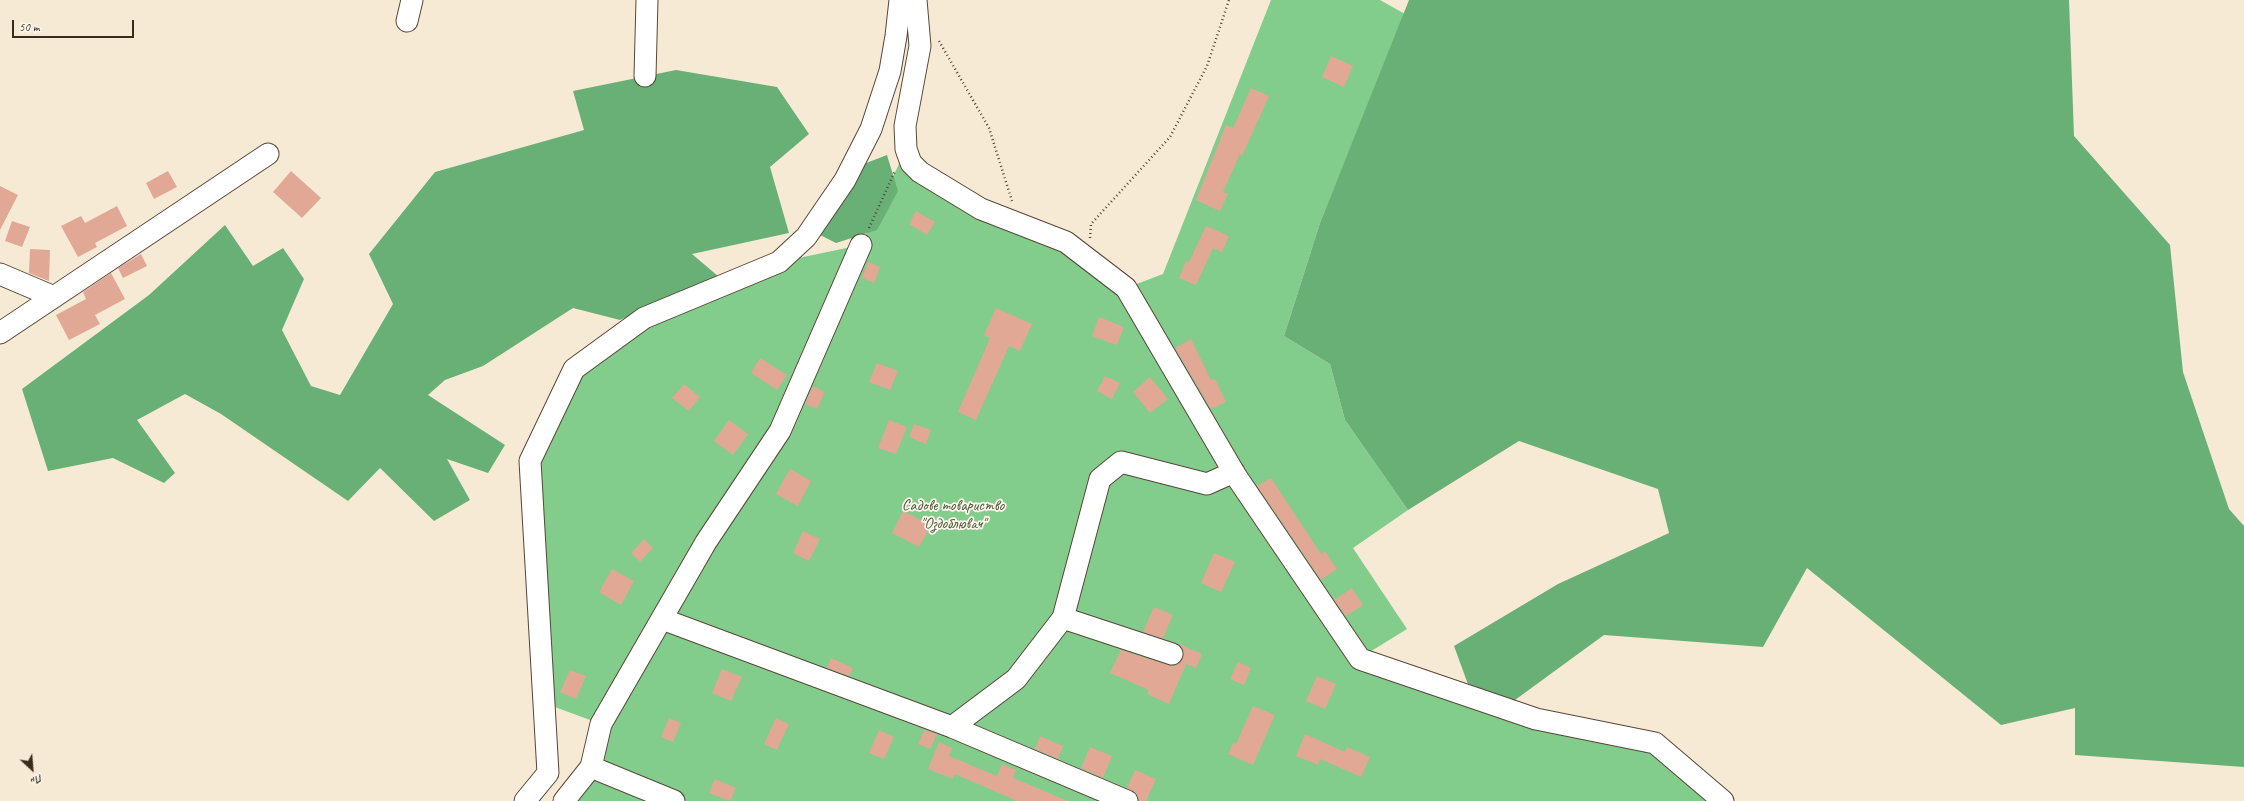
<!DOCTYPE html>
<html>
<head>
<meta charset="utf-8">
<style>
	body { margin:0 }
	#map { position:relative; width:2244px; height:801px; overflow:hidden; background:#f6ead4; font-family:Caveat,sans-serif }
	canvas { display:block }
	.north { position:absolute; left:12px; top:749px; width:40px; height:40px; -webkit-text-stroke:3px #fbf7ec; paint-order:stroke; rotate:154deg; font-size:11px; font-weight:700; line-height:16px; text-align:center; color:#3b2a1e }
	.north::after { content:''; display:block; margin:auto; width:14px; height:18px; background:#3b2a1e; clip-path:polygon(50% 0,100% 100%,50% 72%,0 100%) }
	.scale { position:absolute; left:12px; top:20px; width:122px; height:18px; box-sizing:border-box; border:2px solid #3b2a1e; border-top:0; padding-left:5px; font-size:12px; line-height:14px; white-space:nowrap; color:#3b2a1e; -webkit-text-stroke:3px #fbf7ec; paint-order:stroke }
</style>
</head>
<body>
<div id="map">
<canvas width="2244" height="801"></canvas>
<div class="north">Пн</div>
<div class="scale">50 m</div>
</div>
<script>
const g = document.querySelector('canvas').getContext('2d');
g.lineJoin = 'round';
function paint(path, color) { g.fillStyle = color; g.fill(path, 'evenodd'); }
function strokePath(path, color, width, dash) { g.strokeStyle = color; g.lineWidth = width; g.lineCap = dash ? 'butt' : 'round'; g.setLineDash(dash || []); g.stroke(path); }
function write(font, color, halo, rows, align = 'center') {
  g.font = font + ' Caveat,sans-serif'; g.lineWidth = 3.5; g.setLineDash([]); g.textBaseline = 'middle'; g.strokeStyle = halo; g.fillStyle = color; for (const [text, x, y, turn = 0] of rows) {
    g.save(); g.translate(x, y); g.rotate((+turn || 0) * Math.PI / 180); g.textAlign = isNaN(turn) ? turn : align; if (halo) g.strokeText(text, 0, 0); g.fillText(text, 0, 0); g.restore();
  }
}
paint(new Path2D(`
	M1271,0h109l25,14 -85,209 -36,113 46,28 15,56 63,90 -55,38 54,81 -47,29 295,85 68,58h-1159l37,-77 -57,-21 -14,-242 44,-92 70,-51 135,-56 82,-17 45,-96 5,14 155,79 60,46 37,-14z`), '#82cd8b');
paint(new Path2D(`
	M1409,0h660l5,136 96,109 13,127 46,137 15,17v241l-169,-12v-47l-74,17 -194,-157 -44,79 -159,-12 -100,73 -31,-10 -19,-52 104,-62 111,-51 -11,-44 -139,-48 -111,69 -63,-90 -15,-56 -46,-28 36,-113z
	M676,70l101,17 32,47 -39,33 19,66 -97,21 27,23 -99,43 -47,-12 -90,58 -38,14 -17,15 77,50 -17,28 -41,-14 23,41 -36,21 -54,-53 -32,33 -127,-87 -36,-20 -48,26 38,53 -11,10 -51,-25 -65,13 -26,-82 127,-94 76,-70 28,41 30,-18 21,31 -22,51 29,56 29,9 53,-91 -24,-50 66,-82 149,-42 -11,-39z
	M887,155l11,36 -21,39 -41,13 -16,-8 41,-70z`), '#69b077');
paint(new Path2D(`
	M1331,56l22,10 -9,21 -22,-10z
	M1251,88l18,8 -27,60 -2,-2 -17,38 5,2 -8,17 -24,-11 30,-75 7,3z
	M168,171l9,16 -23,12 -8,-16z
	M291,171l30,27 -19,20 -29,-26z
	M0,186l18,9 -18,35z
	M117,206l10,20 -32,17 2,4 -19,10 -17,-31 20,-10 4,7z
	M916,211l19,11 -8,13 -18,-11z
	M12,221l18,6 -8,20 -17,-6z
	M1206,226l23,10 -7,16 -9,-4 -17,37 -17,-7 7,-17 3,1z
	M30,249l20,1 -1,31 -20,-8z
	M141,254l6,12 -24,12 -5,-10z
	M868,262l12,5 -6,16 -12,-5z
	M111,273l14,26 -30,16 5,9 -31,16 -13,-25 30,-16 -3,-7z
	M996,308l36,16 -12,27 -11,-5 -33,74 -18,-8 32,-74 -6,-3z
	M1099,317l25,10 -7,18 -25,-9z
	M1191,339l20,41 4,-1 11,23 -15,7 -36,-61z
	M760,358l27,17 -10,15 -26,-17z
	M877,363l21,8 -8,19 -21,-8z
	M1105,376l15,7 -8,16 -15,-8z
	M1150,377l18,22 -18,14 -17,-21z
	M684,384l16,13 -11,14 -17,-13z
	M813,386l12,6 -8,17 -12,-5z
	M729,420l19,14 -15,21 -19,-14z
	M889,420l18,7 -11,27 -18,-6z
	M914,424l17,6 -5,14 -17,-7z
	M790,469l21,12 -13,25 -22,-12z
	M1271,478l50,76 4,-3 12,18 -16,11 -64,-94z
	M903,511l28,14 -12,22 -27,-14z
	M803,531l17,8 -11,22 -16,-8z
	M644,539l9,9 -13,14 -9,-9z
	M1214,553l21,9 -14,30 -20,-9z
	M612,569l22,12 -13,24 -22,-13z
	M1352,588l11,17 -17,11 -12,-16z
	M1154,607l19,8 -10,23 7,3 -27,-9z
	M1179,644l23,10 -6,14 -10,-4 -17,40 -22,-10 2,-4 -39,-17 11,-23 47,15 7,1 5,-3 3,-6 1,-6z
	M831,658l22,10 -4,8 -22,-8z
	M1238,662l13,6 -7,17 -14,-6z
	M722,669l20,8 -11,24 -19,-8z
	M570,670l16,6 -10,23 -16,-7z
	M1317,676l19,8 -11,25 -19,-8z
	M1253,706l22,9 -22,50 -25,-11 5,-11 3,1z
	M669,718l12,5 -8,19 -12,-5z
	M776,718l13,6 -12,26 -13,-6z
	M879,730l15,7 -10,22 -15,-6z
	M924,730l13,4 -7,15 -12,-5z
	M1305,734l40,18 2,-5 23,10 -9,20 -41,-18 -2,6 -22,-9z
	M1040,736l23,10 -5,13 -23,-10z
	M939,742l13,6 -3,8 48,20 5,-12 14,6 -3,8 55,23h-51l-62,-27 -2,5 -25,-10z
	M1090,747l22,9 -9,22 -22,-10z
	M1135,770l21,9 -10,22h-7l-3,-8 -9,-5z
	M715,779l21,9 -6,13 -21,-8z`), '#e1a896');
const minor = new Path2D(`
	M916,0l4,46 -15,80 1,23 5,14 9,9 61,37 85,33 60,46 110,188 124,183 176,60 119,24 68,58
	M407,21l5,-21
	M645,76l2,-76
	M0,274l54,23
	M0,333l268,-179
	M1063,618l109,36
	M662,619l290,108 175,74
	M952,727l64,-48 47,-61 37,-139 21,-17 86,22 27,-12
	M591,767l83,34
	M525,801l23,-28 -18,-312 44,-92 70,-51 135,-56 27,-25 39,-57 26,-51 19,-58 6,-35 4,-36
	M564,801l27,-34 10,-43 105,-182 74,-111 81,-186`);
strokePath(minor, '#574739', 23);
strokePath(new Path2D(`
	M939,41l50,87 23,73
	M869,228l26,-57
	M1090,238l1,-14 79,-87 37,-71 22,-66`), '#574739', 2.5, [1, 3]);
strokePath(minor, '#fff', 21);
write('16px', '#505b3f', '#fbf7ec', [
	["Садове товариство",953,506],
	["\"Оздоблювач\"",953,524]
]);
</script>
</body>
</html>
